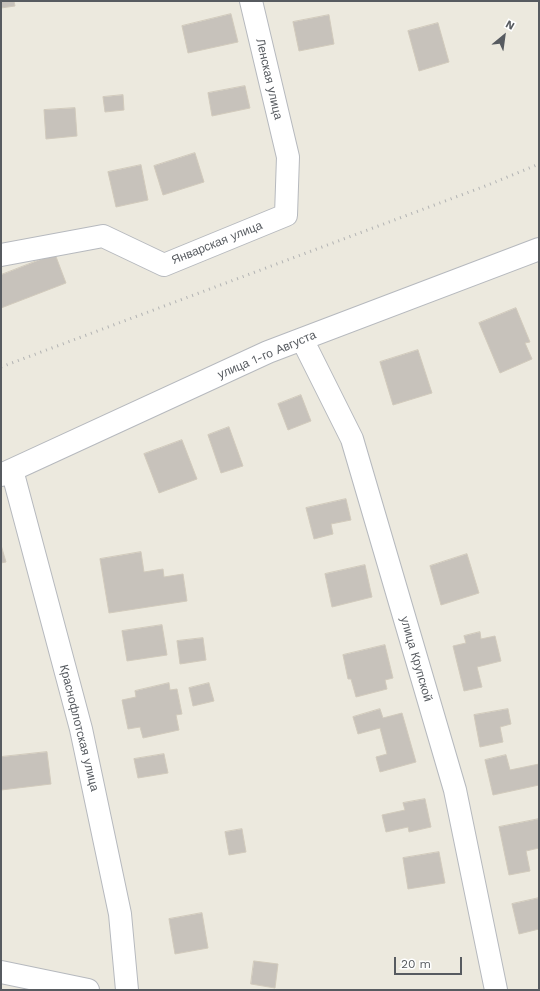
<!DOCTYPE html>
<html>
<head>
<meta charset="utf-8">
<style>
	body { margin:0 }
	#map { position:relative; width:540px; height:991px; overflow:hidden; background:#ece9de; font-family:"Work Sans",sans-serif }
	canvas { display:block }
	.frame { position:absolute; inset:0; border:2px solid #575b60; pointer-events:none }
	.north { position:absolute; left:484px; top:16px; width:40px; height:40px; -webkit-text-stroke:3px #fff; paint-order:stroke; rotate:29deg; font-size:11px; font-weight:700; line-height:16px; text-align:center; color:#575b60 }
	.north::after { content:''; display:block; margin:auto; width:14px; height:18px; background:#575b60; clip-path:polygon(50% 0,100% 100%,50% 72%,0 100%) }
	.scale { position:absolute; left:394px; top:957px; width:68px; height:18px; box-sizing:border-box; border:2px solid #575b60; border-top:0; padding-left:5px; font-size:12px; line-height:14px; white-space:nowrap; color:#575b60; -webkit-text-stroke:3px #fff; paint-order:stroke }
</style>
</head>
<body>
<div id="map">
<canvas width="540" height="991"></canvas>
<div class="frame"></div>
<div class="north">N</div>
<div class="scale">20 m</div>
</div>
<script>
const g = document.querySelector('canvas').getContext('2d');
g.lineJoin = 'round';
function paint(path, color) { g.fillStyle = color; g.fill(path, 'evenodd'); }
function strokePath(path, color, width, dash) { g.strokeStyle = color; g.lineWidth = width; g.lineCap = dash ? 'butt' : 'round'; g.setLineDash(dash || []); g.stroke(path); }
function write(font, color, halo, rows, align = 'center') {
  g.font = font + ' "Work Sans",sans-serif'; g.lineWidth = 4; g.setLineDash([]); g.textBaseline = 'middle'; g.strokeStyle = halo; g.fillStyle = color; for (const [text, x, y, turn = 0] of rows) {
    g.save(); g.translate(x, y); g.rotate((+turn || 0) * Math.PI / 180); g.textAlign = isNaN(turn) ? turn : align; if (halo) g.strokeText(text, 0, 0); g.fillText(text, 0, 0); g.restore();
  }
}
const building = new Path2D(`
	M1,1h13l1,5 -14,2z
	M231,14l7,28 -50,11 -6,-27z
	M329,15l5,29 -35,7 -6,-29z
	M438,23l11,39 -30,9 -11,-40z
	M245,86l5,22 -38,8 -4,-23z
	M123,95l1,15 -19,2 -2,-15z
	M75,108l2,28 -31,3 -2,-29z
	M195,153l9,29 -41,13 -9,-29z
	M141,165l7,35 -32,7 -8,-35z
	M55,254l11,29 -65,25v-33z
	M516,308l14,34 -5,1 7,16 -32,14 -21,-50z
	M418,350l14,43 -39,12 -13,-43z
	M301,395l10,26 -23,9 -10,-26z
	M229,427l14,39 -22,7 -13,-38z
	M182,440l15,39 -38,14 -15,-39z
	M346,499l5,21 -20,4 2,10 -19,5 -8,-31z
	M1,545l5,17 -5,1z
	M141,552l3,20 19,-3 1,8 19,-3 4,27 -78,12 -9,-54z
	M467,554l12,39 -38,12 -11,-39z
	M365,565l7,32 -40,10 -7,-33z
	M162,625l5,30 -40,6 -5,-30z
	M480,632l1,7 14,-3 6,25 -24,6 5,20 -18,4 -11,-45 13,-3 -2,-7z
	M203,638l3,22 -26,4 -3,-23z
	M385,645l8,33 -8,2 2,9 -31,8 -5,-18h-3l-5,-24z
	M169,683l1,7 7,-1 5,25 -6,1 3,15 -36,8 -3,-11 -12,2 -6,-29 14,-3 -1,-6z
	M209,683l5,18 -21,5 -4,-18z
	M380,709l3,9 19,-5 14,49 -36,10 -4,-15 11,-3 -7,-26 -22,6 -5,-17z
	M508,709l3,15 -11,3 3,15 -23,5 -6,-32z
	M47,752l4,32 -50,6v-33z
	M164,754l4,19 -30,5 -4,-19z
	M506,755l4,15 29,-6v21l-46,10 -8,-35z
	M425,799l6,28 -22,5 -1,-5 -22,5 -4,-17 23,-5 -2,-7z
	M539,819v29l-13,3 4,20 -21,4 -10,-48z
	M242,829l4,23 -17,3 -4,-23z
	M439,852l6,31 -37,6 -5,-31z
	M539,898v31l-20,5 -7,-30z
	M202,913l6,35 -33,6 -6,-35z
	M254,961l24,3 -3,24 -24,-4z`);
paint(building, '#c7c2bb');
strokePath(building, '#d1cabc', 1);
const minor = new Path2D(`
	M1,255l102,-19 61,29 122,-50 2,-58 -37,-156
	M302,339l50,100 103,351 41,200
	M12,470l69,259 39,185 7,76
	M1,475l267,-123 271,-103
	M1,972l87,18`);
strokePath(minor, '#b6b9be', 24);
strokePath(minor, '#fff', 22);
strokePath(new Path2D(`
	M1,367l487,-182 51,-21`), '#b2b3b3', 3, [1, 5]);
write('12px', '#575b60', '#fff', [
	["Ленская улица",269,79,77],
	["Январская улица",217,243,-22],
	["улица 1-го Августа",267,355,-23],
	["улица Крупской",416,659,74],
	["Краснофлотская улица",79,728,76]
]);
</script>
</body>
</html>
